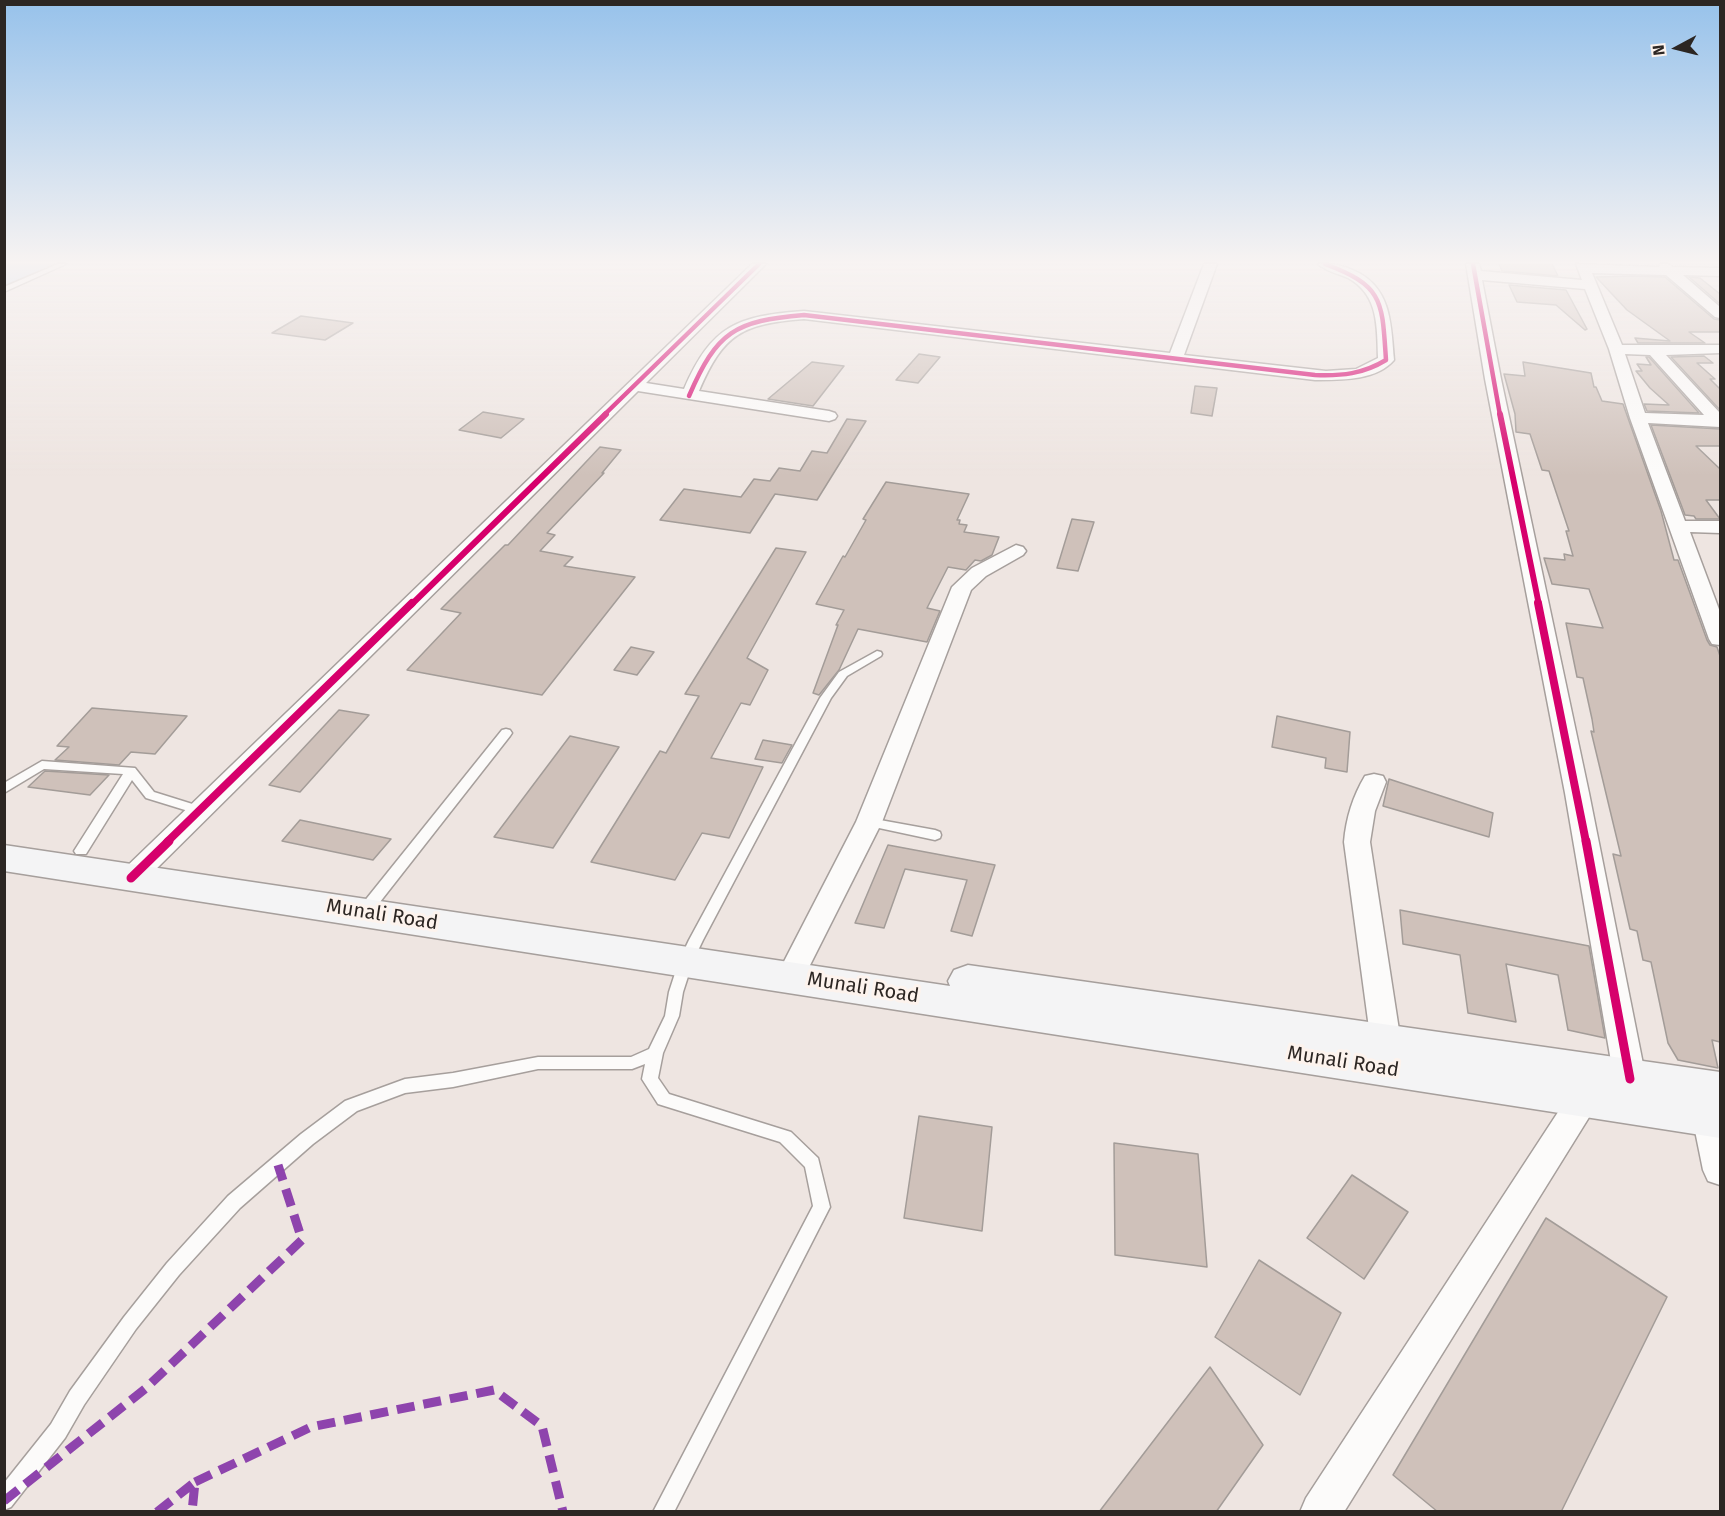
<!DOCTYPE html>
<html>
<head>
<meta charset="utf-8">
<style>
	body { margin:0 }
	#map { position:relative; width:1725px; height:1516px; overflow:hidden; background:#eee5e1; font-family:"Fira Sans",sans-serif }
	canvas { display:block }
	.frame { position:absolute; inset:0; border:6px solid #2c2623; pointer-events:none }
	.north { position:absolute; left:1647px; top:18px; width:60px; height:60px; -webkit-text-stroke:4px #fdf3ed; paint-order:stroke; rotate:263deg; font-size:16px; font-weight:700; line-height:24px; text-align:center; color:#2c2623 }
	.north::after { content:''; display:block; margin:auto; width:21px; height:27px; background:#2c2623; clip-path:polygon(50% 0,100% 100%,50% 72%,0 100%) }
</style>
</head>
<body>
<div id="map">
<canvas width="1725" height="1516"></canvas>
<div class="frame"></div>
<div class="north">N</div>
</div>
<script>
const g = document.querySelector('canvas').getContext('2d');
g.lineJoin = 'round';
function paint(path, color) { g.fillStyle = color; g.fill(path, 'evenodd'); }
function strokePath(path, color, width, dash) { g.strokeStyle = color; g.lineWidth = width; g.lineCap = dash ? 'butt' : 'round'; g.setLineDash(dash || []); g.stroke(path); }
function write(font, color, halo, rows, align = 'center') {
  g.font = font + ' "Fira Sans",sans-serif'; g.lineWidth = 6; g.setLineDash([]); g.textBaseline = 'middle'; g.strokeStyle = halo; g.fillStyle = color; for (const [text, x, y, turn = 0] of rows) {
    g.save(); g.translate(x, y); g.rotate((+turn || 0) * Math.PI / 180); g.textAlign = isNaN(turn) ? turn : align; if (halo) g.strokeText(text, 0, 0); g.fillText(text, 0, 0); g.restore();
  }
}
paint(new Path2D(`
	M4,264h50l-49,22z`), '#bfd6ef');
const building = new Path2D(`
	M1499,264h53l6,12 -56,-5z
	M1631,276l34,1 49,42 6,1v12h-31l16,11h-67l-3,-5 35,3 -43,-31 -31,-33z
	M1689,277l11,1 20,16v10z
	M1509,285l57,5 21,39 -2,1 -29,-25 -39,-3z
	M301,316l52,7 -28,17 -53,-7z
	M919,354l21,3 -22,26 -22,-3z
	M1704,356l9,7h-16l18,16h-5l10,10v21l-49,-53z
	M1646,357h3l50,56 -52,-2 -3,-7 25,1 -19,-17 -14,-17h6l-5,-7 14,1z
	M812,362l32,4 -31,40 -45,-7z
	M1523,362l68,11 3,14h2l6,14 21,3 38,107 13,49h4l29,80 3,5 7,2 3,9v386l-8,-2 6,28 -40,-8 -10,-17 -17,-81 -8,-2 -6,-29 -7,-2 -17,-75 8,2 -30,-125 3,1 -2,-13 -9,-41 -6,-1 -11,-54 37,5 -14,-39 -37,-5 -8,-26 21,2 -1,-6 9,2 -7,-25h3l-20,-60 -7,-1 -12,-36 -14,-2 -1,-18 -11,-40 21,2z
	M1195,386l22,2 -5,28 -21,-3z
	M483,412l41,7 -23,19 -42,-8z
	M847,419l19,2 -49,79 -42,-6 -25,39 -90,-13 24,-31 57,8 13,-18 16,2 9,-13 21,3 12,-20 15,2z
	M1651,425l69,4v17h-24l24,23v31h-14l14,19h-24l-2,-3 -9,-1z
	M600,447l21,3 -19,23h2l-57,60 8,2 -15,16 33,6 -9,9 71,11 -93,118 -135,-25 54,-57 -20,-4 64,-64h3z
	M886,482l83,12 -12,26h3l-1,4 8,1 -3,7 35,5 -7,18 -11,6 -6,-1 -9,10 -18,-3 -21,41 13,3 -13,31 -69,-13 -19,41 -20,25 -6,-2 25,-68h-2l8,-15 -28,-6 27,-48 2,1 21,-37 -3,-1z
	M1072,519l22,3 -16,49 -21,-3z
	M776,548l30,4 -59,106 21,12 -18,35 -9,-2 -30,55 52,9 -34,71 -27,-5 -27,47 -84,-18 69,-111 6,2 33,-57 -14,-2z
	M631,647l23,5 -17,23 -23,-5z
	M92,708l95,8 -32,38 -24,-2 -12,13 -64,-5 14,-13 -12,-1z
	M339,710l30,5 -69,77 -31,-7z
	M1277,716l73,16 -3,40 -22,-4 1,-10 -54,-11z
	M570,736l49,11 -66,101 -59,-11z
	M763,740l29,5 -10,18 -27,-4z
	M45,771l64,4 -19,20 -62,-8z
	M1389,779l104,34 -4,24 -106,-31z
	M300,820l91,19 -18,21 -91,-19z
	M888,845l107,20 -23,71 -21,-5 16,-51 -62,-11 -21,59 -29,-5z
	M1400,910l189,36 16,92 -37,-8 -10,-55 -52,-11 10,58 -48,-9 -8,-58 -57,-11z
	M919,1116l73,11 -10,104 -78,-13z
	M1114,1143l84,11 9,113 -92,-12z
	M1352,1175l56,37 -44,67 -57,-41z
	M1546,1218l121,79 -106,215h-123l-45,-37z
	M1259,1260l82,53 -41,82 -85,-58z
	M1210,1367l53,78 -47,67h-117z`);
paint(building, '#cfc1ba');
strokePath(building, '#a39c98', 1.5);
const lane = new Path2D(`
	M58,264h8l-62,28v-5z
	M877,651l4,1 1,2 -1,2 -34,20 -16,22 -128,242 -10,21 -10,31 -4,24 -16,37 -5,25 11,16 122,38 27,26 12,49 -156,305h-21l160,-306 -8,-39 -25,-25 -122,-38 -16,-25 3,-15 -13,5h-94l-85,18 -48,6 -48,18 -44,33 -73,64 -61,67 -43,54 -52,76 -19,33 -54,69 -7,3v-27l47,-59 19,-33 54,-74 43,-54 61,-67 73,-62 44,-33 60,-22 48,-6 85,-16h93l18,-8 16,-33 4,-24 10,-31 10,-21 131,-242 19,-26z
	M506,729l4,1 2,3 -2,3 -141,180 -5,1 -5,-1 -2,-4 2,-4 143,-178z
	M42,761l93,7 19,24 48,15 2,3 -6,4 -52,-16 -14,-18 -46,74h-10l-2,-3 49,-77 -79,-5 -40,24v-10z
	M869,818l66,12 5,2 1,3 -1,3 -5,2 -70,-15 -2,-3 2,-3z`);
const street = new Path2D(`
	M752,264h14l-120,119 38,6c28,-64 53,-73 120,-78l366,42 34,-89h13l-33,91 142,16 30,-2 22,-11c-1,-31 1,-63 -30,-80 -9,-4 -22,-7 -30,-14 16,-1 27,2 41,9 33,18 32,54 35,87 -18,21 -54,20 -79,20l-511,-61c-62,5 -80,14 -105,72l130,20 6,2 2,3 -2,3 -6,2 -191,-30 -498,494 -9,3 -9,-3 -4,-7 4,-7z
	M1466,264h13l2,7 101,9 -6,-16 83,3 1,-3h8l5,3 47,1v8l-37,-1 37,32v11l-5,-1 -49,-42 -74,-2 30,72h98v8l-54,2 54,58v14l-72,-4 37,98h35v12l-30,-1 30,80v33l-8,-1 -3,-5 -79,-221 -21,-69 -24,-60 -103,-9 19,99 88,414 57,286 -5,9 -11,4 -11,-4 -5,-9 -49,-286 -80,-414zM1625,354l25,1 54,60 -59,-2z
	M1016,545l7,2 3,4 -3,4 -37,21 -15,14 -89,232 -82,163 -10,3 -10,-3 -4,-8 80,-155 96,-235 20,-19z
	M1374,774l9,2 3,6 -11,29 -5,31 31,201 -4,9 -11,4 -11,-4 -4,-9 -27,-201c2,-24 9,-46 21,-66z
	M1590,1076l11,4 5,9 -5,9 -257,414h-44l6,-14 273,-418z
	M1706,1092l11,4 3,7v82l-12,-4 -5,-11 -13,-64 5,-10z`);
const secondary = new Path2D(`
	M4,845l946,141 -2,-5 6,-11 14,-5 752,107v66l-1716,-267z`);
strokePath(lane, '#a69f9c', 3);
strokePath(street, '#a69f9c', 3);
strokePath(secondary, '#a69f9c', 3);
paint(lane, '#fcfbfa');
paint(street, '#fcfbfa');
paint(secondary, '#f4f4f5');
strokePath(new Path2D(`
	M195,1482l116,-55 183,-37 48,36 21,86
	M4,1501l141,-112 157,-149 -24,-75
	M157,1512l38,-30 -3,30`), '#8e44ad', 9, [18, 9]);
strokePath(new Path2D(`
	M1473,264l27,151
	M689,396c28,-65 46,-75 115,-81l511,60c27,1 48,-1 71,-15 -4,-59 -2,-74 -61,-96
	M604,415l155,-151`), '#d6006c', 4.5);
strokePath(new Path2D(`
	M1500,414l39,191
	M411,605l195,-191`), '#d6006c', 6);
strokePath(new Path2D(`
	M1538,603l48,239
	M167,842l245,-239`), '#d6006c', 8);
strokePath(new Path2D(`
	M1586,841l44,238
	M131,878l38,-37`), '#d6006c', 9);
const sky = g.createLinearGradient(0, 0, 0, 476);
sky.addColorStop(0, '#97c2eb');
sky.addColorStop(0.55, '#f7f3f2');
sky.addColorStop(1, '#f7f3f200');
g.fillStyle = sky;
g.fillRect(0, 0, 1725, 476);
write('20px', '#2c2623', '#fdf3ed', [
	["Munali Road",382,915,9],
	["Munali Road",863,988,9],
	["Munali Road",1343,1062,9]
]);
</script>
</body>
</html>
